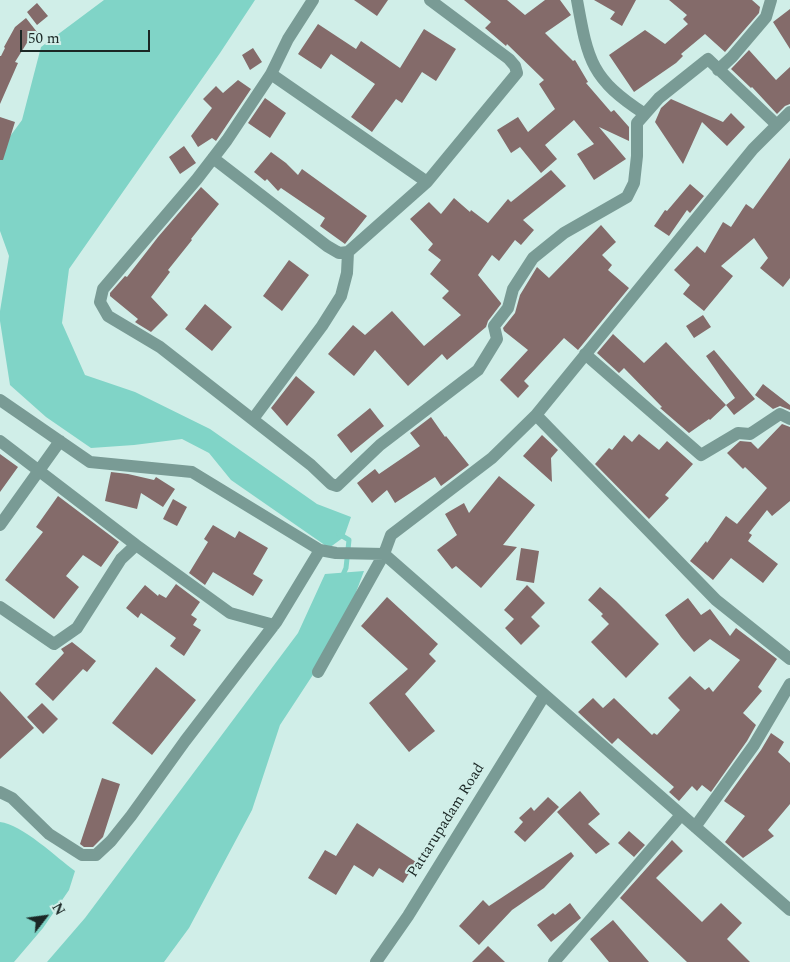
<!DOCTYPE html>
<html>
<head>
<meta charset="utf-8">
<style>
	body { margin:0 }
	#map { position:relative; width:790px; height:962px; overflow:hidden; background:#d0eee8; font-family:Spectral,serif }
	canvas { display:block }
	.north { position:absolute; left:20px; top:892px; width:50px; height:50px; -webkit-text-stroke:4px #d0eee8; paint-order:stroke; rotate:60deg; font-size:14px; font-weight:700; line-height:20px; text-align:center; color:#1b2725 }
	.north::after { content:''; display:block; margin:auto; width:18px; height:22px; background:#1b2725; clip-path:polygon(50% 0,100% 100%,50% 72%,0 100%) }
	.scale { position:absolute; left:20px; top:30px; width:130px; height:22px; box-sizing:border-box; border:2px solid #1b2725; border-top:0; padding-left:6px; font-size:15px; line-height:18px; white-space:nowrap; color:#1b2725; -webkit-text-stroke:4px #d0eee8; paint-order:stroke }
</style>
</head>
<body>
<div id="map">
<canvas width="790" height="962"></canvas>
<div class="north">N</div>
<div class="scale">50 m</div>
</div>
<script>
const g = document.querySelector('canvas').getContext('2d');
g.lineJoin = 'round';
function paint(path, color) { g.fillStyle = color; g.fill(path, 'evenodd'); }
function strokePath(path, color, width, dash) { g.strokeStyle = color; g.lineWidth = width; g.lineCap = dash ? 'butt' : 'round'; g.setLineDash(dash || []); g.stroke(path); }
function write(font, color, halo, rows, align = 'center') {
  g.font = font + ' Spectral,serif'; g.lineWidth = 4; g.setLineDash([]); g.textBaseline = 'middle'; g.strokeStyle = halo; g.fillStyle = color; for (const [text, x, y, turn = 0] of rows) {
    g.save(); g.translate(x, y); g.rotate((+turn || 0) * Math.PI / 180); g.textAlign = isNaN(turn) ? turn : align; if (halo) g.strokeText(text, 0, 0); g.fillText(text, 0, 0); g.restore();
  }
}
paint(new Path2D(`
	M104,0h151l-35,53 -151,216 -7,54 23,52 50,17 75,37 107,75 34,13 -7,20 -15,11 -98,-68 -22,-27 -27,-14 -48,6 -43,3 -45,-31 -36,-32 -10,-64v-10l9,-55 -9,-25v-81l22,-30 19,-73z
	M364,571l-23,61 -61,93 -28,85 -63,118 -25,34h-117l38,-44 213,-285 27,-59z
	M0,822c22,2 57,36 75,49l-6,19 -26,38 -29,34h-14z`), '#80d4c7');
strokePath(new Path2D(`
	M339,534l10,6 -3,28 -4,9`), '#80d4c7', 5);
paint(new Path2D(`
	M354,0h34l-11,16z
	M464,0h43l18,15 20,-15h15l11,15 -26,18 28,28 2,-1 13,22 -2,1 25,29 3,-2 15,17v14l-30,-14 27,32 -32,21 -17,-26 17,-10 -20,-24 -29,25 12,14 -16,14 -21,-26 -9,6 -14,-23 21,-13 10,15 27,-23 -16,-25 5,-4 -37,-36 -1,2 -21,-18 6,-6z
	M594,0h42l-14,26 -12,-7 5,-7z
	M669,0h83l8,7 -1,6 -34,39 -20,-18 -24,20 2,2 -7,7 -42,29 -25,-37 36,-25 20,14 23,-20 -5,-5 4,-4z
	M37,3l11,13 -11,9 -10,-13z
	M790,9v40l-17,-27z
	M26,18l11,14 -7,6 -15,24 3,1 -18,41v-48h1l4,-8 -1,-1 11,-20z
	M318,24l38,25 5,-8 39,27 24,-39 32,20 -20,32 -14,-9 -20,31 -6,-4 -24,33 -21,-15 24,-33 -44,-30 -10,15 -23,-15z
	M253,48l9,14 -12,8 -8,-15z
	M749,50l27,30 14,-13v37l-5,2 -8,8 -25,-27 -1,1 -20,-19z
	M238,80l13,9 -35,52 -4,-3 -14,9 -7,-11 21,-28 -9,-9 13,-13 7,7z
	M265,98l21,15 -16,25 -22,-15z
	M671,99l52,23 8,-9 14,14 -18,19 -25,-24 -19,42 -28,-42 6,-14z
	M0,117l15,5 -12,38h-3z
	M184,146l12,17 -16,11 -11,-17z
	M271,152l15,11 12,12 4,-6 65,47 -22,28 -25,-18 5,-8 -44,-30 -3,3 -11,-12 -2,2 -11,-9z
	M790,158v120l-7,9 -23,-19 8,-10 -14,-20 -33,28 12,10 -29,35 -21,-17 7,-9 -16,-15 23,-24 8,7 18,-31 8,5 15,-23 7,5z
	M551,170l15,16 -43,34 11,10 -13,15 -6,-5 -16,21 -7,-6 -14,20 23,28v1l-13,17 -2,6 -39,33 -5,-6 -34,32 -33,-36 -21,26 -26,-22 25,-29 12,10 27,-24 32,35 37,-31 -19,-17 7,-7 -19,-17 11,-14 -13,-10 5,-6 -23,-25 19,-17 12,12 13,-16 16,14 1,-2 17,13 20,-24 3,3z
	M690,184l14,12 -14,17 -3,-3 -18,26 -15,-10 11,-16 2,1z
	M201,187l18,17 -28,35 1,1 -24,30 2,2 -19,25 17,18 -17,17 -13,-8 -3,-2 3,-3 -28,-23v-3l15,-17 2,1 31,-40z
	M601,225l15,17 -14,13 10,10 -4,5 21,18 -51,62 -14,-12 -40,43 5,5 -11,12 -18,-18 28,-30 -24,-19 -1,-3 12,-15 5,-18 17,-28 12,11z
	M289,260l20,15 -27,36 -19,-15z
	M205,304l27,23 -20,24 -27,-22z
	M703,315l8,12 -17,11 -8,-12z
	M613,334l31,29 22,-21 60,63 9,-7 -29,-42 8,-6 41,49 -21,16 -8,-10 -16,15 -1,-1 -20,14 -29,-25 2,-1 -38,-39 -5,5 -22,-20z
	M296,376l19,16 -28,34 -16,-18z
	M763,384l27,21v5l-10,-4 -7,3 -18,-14z
	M370,408l14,18 -33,27 -14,-18z
	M431,417l14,20 1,-1 23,29 -28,21 -6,-9 -40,26 -8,-13 -15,13 -15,-20 18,-14 4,5 41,-28 -10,-13z
	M782,424l8,3v74l-18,15 -5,-6 -18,23 3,2 -4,6 30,23 -15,19 -32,-25 -18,22 -23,-19 16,-20 1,2 19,-27 11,8 30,-36 -22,-21 -2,2 -16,-16 13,-12 11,1 7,7z
	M639,434l20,16 8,-9 26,23 -28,31 4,3 -20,21 -54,-55 14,-16 3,2 12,-15 8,7z
	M542,435l16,15 -7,8 1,24 -29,-26z
	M0,454l18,13 -18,25z
	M111,472l17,2 26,6 2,-3 19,12 -12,18 -22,-14 -4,16 -32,-8z
	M499,476l36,29 -32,40 14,2 -36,41 -25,-22 -4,3 -15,-19 20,-15 -12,-21 19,-11 5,10z
	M58,496l61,46 -18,25 -18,-12 -17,21 13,11 -25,32 -49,-39 38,-48 -7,-5z
	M173,499l14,8 -10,19 -14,-7z
	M213,525l22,13 4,-7 29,17 -15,26 10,6 -10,16 -40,-24 -8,13 -16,-12 19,-31 -4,-3z
	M521,548l18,3 -5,32 -18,-3z
	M176,584l24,18 -9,13 6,4 -4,6 8,5 -17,26 -14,-10 6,-8 -35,-25 -3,5 -12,-10 19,-23 13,11 1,-2 7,4z
	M527,585l18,18 -14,14 9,9 -19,19 -16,-17 9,-9 -10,-9z
	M600,587l16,14 43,43 -33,34 -35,-36 18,-18 -8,-8 2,-2 -15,-14z
	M387,597l51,47 -9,10 7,7 -31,33 30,37 -26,21 -40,-49 39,-34 -47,-43z
	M688,598l13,17 9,-6 20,27 6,-8 41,31 -19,28 4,4 -19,22 13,12 -9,16 -36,51 -9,-7 -5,6 -5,-5 -13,15 -10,-9 5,-5 -56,-49 -6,6 -34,-32 15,-14 10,10 11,-10 38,37 2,-2 3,2 23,-25 -12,-12 22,-22 15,14 4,-3 4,5 27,-32 -30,-21 -16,13 -13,-15 -16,-22z
	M72,642l24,19 -9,11 -4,-3 -30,32 -18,-17 29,-31 -3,-4z
	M156,667l40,33 -44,55 -40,-32z
	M0,691l34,37 -34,31z
	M42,703l16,16 -15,15 -16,-17z
	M771,733l13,9 -6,10 12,11v41l-22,26 6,6 -31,22 -18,-16 20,-26 -21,-15 37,-51z
	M102,778l18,6 -17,53 -10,10h-9l-4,-3z
	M580,791l20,23 -12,10 22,20 -14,10 -39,-42z
	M548,797l11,10 -34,35 -11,-10 9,-10 -4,-4 12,-11 3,4z
	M357,823l59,39 -13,21 -24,-15 -6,9 -19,-12 -18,30 -28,-17 17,-28 11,6z
	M629,831l16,14 -11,12 -16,-14z
	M672,840l11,11 -27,27 46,44 19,-19 21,20 -15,16 23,23h-63l-67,-64z
	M571,852l3,4 -30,32 -32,22 -33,35 -20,-19 24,-26 6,6z
	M570,903l11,15 -30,24 -14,-17 16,-12 2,2z
	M613,920l36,42h-40l-19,-23z
	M488,946l17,16h-33z`), '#846b6a');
strokePath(new Path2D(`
	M313,0l-25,39 -17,35 -44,66 -30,39 -94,110 -3,13 8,14 52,31 151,118 20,19 6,2 43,-41 98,-75 19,-31 -3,-13 14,-18 5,-19 20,-31 31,-25 63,-36 7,-14 3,-27v-33l22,-25 49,-39 69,66
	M577,0c11,61 14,79 68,114
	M718,70l14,-13 34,-40 5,-17
	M271,74l156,108 90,-109 -2,-7 -6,-7 -79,-59
	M213,158l114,88 12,7 9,-1 79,-70
	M585,354l116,101 37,-22 12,1 30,-20 10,5
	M0,400l90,62 102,10 128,78 16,3 48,1 406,356
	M536,415l180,185 74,59
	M253,419l69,-93 19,-30 6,-23 1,-21
	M0,441l136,104 94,68 44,12
	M0,525l60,-84
	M0,607l54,37 23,-16 44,-69 15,-14
	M318,672l66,-118 7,-19 101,-77 44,-43 217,-266 37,-37
	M0,792l12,6 37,36 33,21h14l15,-14 20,-25 54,-75 92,-120 43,-71
	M695,827l59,-82 36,-61
	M376,962l32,-46 136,-220
	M554,962l127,-147`), '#799b95', 12);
write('15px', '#1b2725', '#d0eee8', [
	["Pattarupadam Road",447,821,-58]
]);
</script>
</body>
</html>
